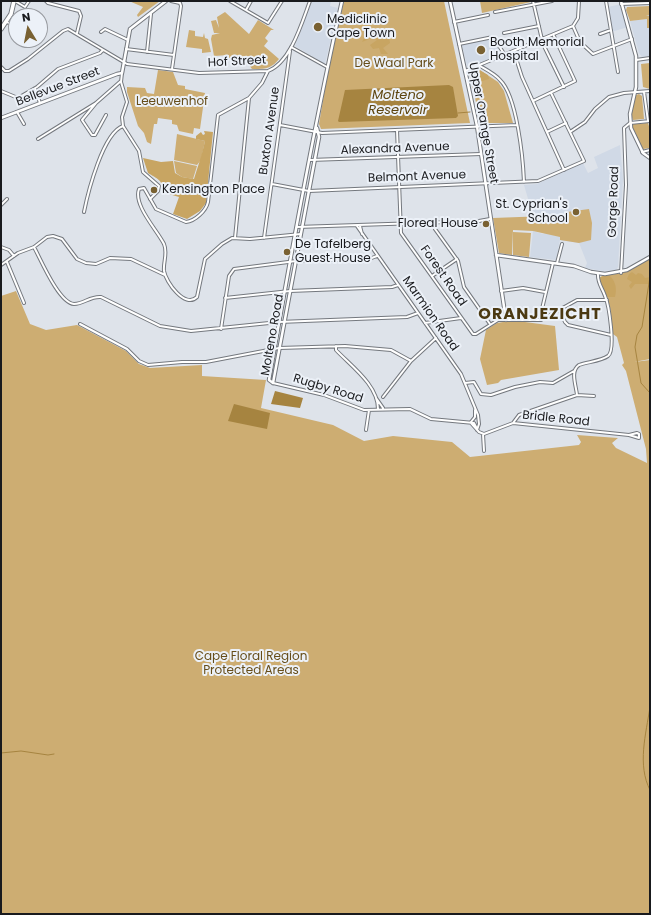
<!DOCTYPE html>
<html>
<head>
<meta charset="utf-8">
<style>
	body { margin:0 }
	#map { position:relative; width:651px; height:915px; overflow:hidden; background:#dee3ea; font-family:Poppins,sans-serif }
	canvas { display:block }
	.frame { position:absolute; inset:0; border:2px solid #191a1d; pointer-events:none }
	.north { position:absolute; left:8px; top:8px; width:40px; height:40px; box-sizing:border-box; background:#ecf1f8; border:1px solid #989ba0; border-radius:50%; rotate:350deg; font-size:11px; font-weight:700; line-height:16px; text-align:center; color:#191a1d }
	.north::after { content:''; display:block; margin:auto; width:14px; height:18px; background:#796132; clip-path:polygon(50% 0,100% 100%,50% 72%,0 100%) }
</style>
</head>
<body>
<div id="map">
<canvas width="651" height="915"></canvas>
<div class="frame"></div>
<div class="north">N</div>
</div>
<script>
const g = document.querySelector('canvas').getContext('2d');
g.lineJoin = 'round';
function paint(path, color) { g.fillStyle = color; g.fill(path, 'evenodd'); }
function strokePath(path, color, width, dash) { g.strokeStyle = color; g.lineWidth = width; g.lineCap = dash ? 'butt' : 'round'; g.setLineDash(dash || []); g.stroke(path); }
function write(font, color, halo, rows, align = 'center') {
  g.font = font + ' Poppins,sans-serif'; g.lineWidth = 4; g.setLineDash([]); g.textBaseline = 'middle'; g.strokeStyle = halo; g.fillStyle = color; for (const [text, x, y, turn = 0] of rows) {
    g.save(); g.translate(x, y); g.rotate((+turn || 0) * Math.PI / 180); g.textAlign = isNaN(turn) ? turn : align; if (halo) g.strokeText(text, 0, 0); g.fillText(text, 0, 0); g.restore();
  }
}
paint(new Path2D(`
	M312,1h19l-1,5 8,2 -13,56 -30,-18z
	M621,4l7,23 -17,5 -3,-25z
	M646,15h4v41l-8,1 -3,-4 -9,-32 16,-2z
	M493,38l8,16 -32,13 -2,-1 -5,-21z
	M620,145l3,34 -5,88 -2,3 -13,1 -18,-3 2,-5 -8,-20 -19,-3 -4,20 -26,-3 3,-26 10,3 6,-2 -4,-17 -12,1 -9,-31 13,-1 46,-21 5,10 10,-5 -4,-11z`), '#d0d9e6');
paint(new Path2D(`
	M129,1h31l-22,16 -1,-2 6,-8z
	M344,1h100l26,122 -149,6 -2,-5 9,-54z
	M480,1h51v1l-49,11z
	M650,6v9h-4l4,1v12h-3v-9l-17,2 -4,-11 1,-3z
	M225,12l24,22 9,-14 16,10h-3l-6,8 3,3 -4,5 15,13c-8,10 -14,10 -27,10l-3,-4 -12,-4v-4l-8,1v-3l-15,1 -3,-17 1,-4 8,-2h-6l-3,-12 5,-1 3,8 -2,-11z
	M189,30l6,1v5l8,1 1,-4 1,5 3,1 3,13 -9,1v-4l-16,-2z
	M650,63v26l-7,-2 -2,-23z
	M158,70l15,2 5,13 7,1v3l20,4 -5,36 -6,-1 -1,6 -14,-3 -2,-6 -5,-1v-4l-14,-2 -1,6h-3l-3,20 -4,-2 -3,-9 -6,-7 -11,-34v-5l18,1 2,5 7,1z
	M480,70l18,12 6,9 9,32h-32l-12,-50z
	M639,94l3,2 2,23 -11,1c-3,-6 1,-18 3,-25z
	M648,123l2,6v19l-7,1 -11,-22 1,-3z
	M177,134l28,7 -4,19 -4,5 -23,-5z
	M174,161l23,5 -4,13 -11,-2 -6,-4z
	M589,209l3,14 -1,17 -12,3 -19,-3v-3l-27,-6 -20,-1 -1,25 -13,-2 -6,-35 53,-2 2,9 5,-7 13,-3 1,-3z
	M513,232l18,1 -2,24 -16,-2z
	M650,259v100l-16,3 16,-2v554h-649v-618l15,-5 14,33 16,6 31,-5 49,26 13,13 11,4 52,-3v11l64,4 -5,28 72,17 31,16 29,-5 59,6 18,15 109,-12 2,-3 -4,-7 41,3 -6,5 4,5 31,15 -1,-14 -20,-78 -4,-6 2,-2 -7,-26 -4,-3 -3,-27 -3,-10 -8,-15v-4l3,-2 21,-3z
	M503,322h22l30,4 4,44 -58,10 -3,3 -11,2 -7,-26 6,-29 11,-7z`), '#cdad72');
paint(new Path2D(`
	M369,28h6l14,9 1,6 -7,5 5,6h-7l-2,-6 -6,1 -3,-4 7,-5 -5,-2 -10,4z
	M479,70l9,5 1,4 -17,5 -3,-11z
	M204,131l9,1 -7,71 -6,8 -13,8 -14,-5 6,-17 -17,-5c3,-11 -6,-14 -14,-19l-5,-15 18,4 12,-1 2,12 7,4 12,2c4,-13 8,-24 11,-38l-9,-2v-3l5,-4 2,3 2,-1z
	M632,272l4,3 2,-2 4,1 3,4 5,-1v7h-15l-4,5 -2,-3 3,-4 -5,-3 2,-5z
	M604,276h6c6,6 7,13 5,21h-8l-8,-15v-4z`), '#c8a562');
paint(new Path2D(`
	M449,85l4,2 5,29 -2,2 -117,4 -1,-1 7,-31z
	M275,391l28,7 -3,10 -29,-4z
	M234,404l36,9 -3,16 -39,-8z`), '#a68440');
strokePath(new Path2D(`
	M458,113l12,-1
	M650,277l-8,50 -5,8 -2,12 6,36 9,10
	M650,707c-4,27 -13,58 0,83
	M1,753l20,-2 27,4 6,-1`), '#a68440', 1);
const minor = new Path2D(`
	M15,1l10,6 4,-6
	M46,1l2,2 31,8 2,5 -4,17
	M171,1l9,2 1,3 -9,63
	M230,1l38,22 14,-22
	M533,1l10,43 21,43
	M606,1l12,71
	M621,4l29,-1
	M246,10l5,-9
	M495,12l57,-11
	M7,22l5,3h4
	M454,22l34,-7
	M573,26l7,16 13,12 39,-15
	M101,32l4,-3 23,11
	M504,33l35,-7
	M600,34l11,-4
	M459,44l34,-7 12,18
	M291,47l36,20
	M126,49l48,6
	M147,52l4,-38
	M514,52l8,25 42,93
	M636,60l14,-2
	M480,66c7,4 15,8 20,14 17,16 23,78 24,102
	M1,67l4,4h4l19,-12 35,-28 5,-2 59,35 72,9 69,-2c23,-9 34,-49 42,-70
	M268,71l-6,12 -13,15 -31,17 -10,87c-2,9 -13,19 -22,20l-30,-13 -12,-21 -5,1c-6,16 18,41 25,55 4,9 -1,18 0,27 2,11 21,38 33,26l8,-38 17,-15 10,-6 18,1 51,-5
	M465,71l108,-45 5,-8 1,-17
	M122,73l-1,9 6,20 -5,15 1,9 16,25 4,21 16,14 -1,5 -8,8
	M35,89l5,14
	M1,91l17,7 19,-11 21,-18 42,-16 3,-3
	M644,92l4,29
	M533,101l42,-20 -21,-45
	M96,103l-14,17 10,15h3l11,-20
	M17,112l7,12
	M280,125l42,8 195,-8
	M397,130l4,103 72,101h3l22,-14h43l36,-20h30
	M547,132l19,-9
	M570,132l15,-10 10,-13 14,-12 15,-4 26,-2
	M38,139l58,-36 25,-22
	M642,152l8,-2
	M310,160l171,-6
	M272,184l37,7 229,-10 46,-20 -33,-68
	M1,205l6,-6
	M84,212c4,-20 19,-79 39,-86
	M433,223l2,6 23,32 6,26 26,37
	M357,226l104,148 17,41 1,9 -2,6
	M360,226l2,8
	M297,227l182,-6 11,-2
	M235,238l14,-140
	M264,238l26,-187
	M1,247l8,3 5,6
	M34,247c7,13 25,56 40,57 10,0 16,-8 27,-7l59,29 31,5 88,-9 128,-5 11,-4
	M7,262l17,41
	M557,263l5,-19
	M1,265l17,-12 16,-6 13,-10 6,-1 9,3 15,20 9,4 10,1 14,-6 21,1 34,16
	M621,273l5,-88 -2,-57 6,-5 20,-2
	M432,276l25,-17
	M501,291l22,-3 22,4
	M225,298l65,-7 102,-4 6,-2
	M559,309l6,13 3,3 43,10
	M543,319l-2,-6 12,-50
	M425,323l36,-5
	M80,324l47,25 12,12 9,4 34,-3h24l73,-14 66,-2 46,4 20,11
	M221,329l8,-53 5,-7 62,-8 73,-2 8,-3
	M336,346v4c15,16 42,35 42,59
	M273,383l51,12 40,15 46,-1 21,10 43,4 3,6
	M465,383l9,-1 7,12 10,1 24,-8 25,-5 13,1 21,-12
	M577,395c-1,-10 -7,-24 2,-30 8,-3 22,-4 29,-9 8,-6 1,-51 -3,-60 -3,-9 -8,-13 -7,-23
	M383,397l28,-36 25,-23
	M376,398l7,10
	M471,422l4,-5v-7
	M471,423l8,9 5,2 29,-11 116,12
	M513,423l6,-8 58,-20 17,1
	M366,430l3,-20
	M637,433l2,1v4l-10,-3z
	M483,434l1,17`);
const tertiary = new Path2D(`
	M450,1l27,125 29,194
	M621,1l15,55v31l-6,27 1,14 12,25 7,5
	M1,118l116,-44 5,-1 8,-44 36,-28
	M496,255l78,11 17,6 14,2 22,-4 23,-13
	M273,383l-4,-3c22,-127 45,-254 73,-379
	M273,383l46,-246 -2,-9`);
const primary = new Path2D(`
	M1,29l10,-15 3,-13`);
strokePath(minor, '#74787e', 4);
strokePath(tertiary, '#74787e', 4.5);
strokePath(primary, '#74787e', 5.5);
strokePath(minor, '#fff', 2);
strokePath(tertiary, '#fff', 2.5);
strokePath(primary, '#fff', 3.5);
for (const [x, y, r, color] of [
	[318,27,5,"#796132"],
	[481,50,5,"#796132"],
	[154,190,4,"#796132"],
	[576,212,4,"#796132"],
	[486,224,4,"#796132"],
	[287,252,4,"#796132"]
]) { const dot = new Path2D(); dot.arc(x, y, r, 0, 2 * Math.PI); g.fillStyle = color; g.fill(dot); strokePath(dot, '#ecf1f8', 1.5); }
write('12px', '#191a1d', '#ecf1f8', [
	["Mediclinic",327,20],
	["Cape Town",327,34],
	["Booth Memorial",490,43],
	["Hospital",490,57],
	["Kensington Place",162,190],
	["St. Cyprian's",568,205,"right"],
	["School",568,219,"right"],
	["Floreal House",478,224,"right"],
	["De Tafelberg",295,245],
	["Guest House",295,259]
], 'left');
write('12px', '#191a1d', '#ecf1f8', [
	["Hof Street",237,62,-3],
	["Bellevue Street",58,87,-21],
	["Upper Orange Street",483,123,80],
	["Buxton Avenue",270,131,-82],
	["Alexandra Avenue",395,149,-2],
	["Belmont Avenue",417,177,-2],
	["Gorge Road",614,202,-88],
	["Forest Road",443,276,55],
	["Marmion Road",430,314,55],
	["Molteno Road",273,335,-80],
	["Rugby Road",328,389,17],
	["Bridle Road",556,419,6]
]);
write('12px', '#664d19', '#ecf1f8', [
	["De Waal Park",394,64],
	["Leeuwenhof",172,102],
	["Cape Floral Region",251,657],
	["Protected Areas",251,671]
]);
write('italic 13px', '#5d440e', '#ecf1f8', [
	["Molteno",398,96],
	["Reservoir",398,111]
]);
g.letterSpacing = '1px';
write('bold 16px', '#4b3912', '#ecf1f8', [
	["ORANJEZICHT",540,315]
]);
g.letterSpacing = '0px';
</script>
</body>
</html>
